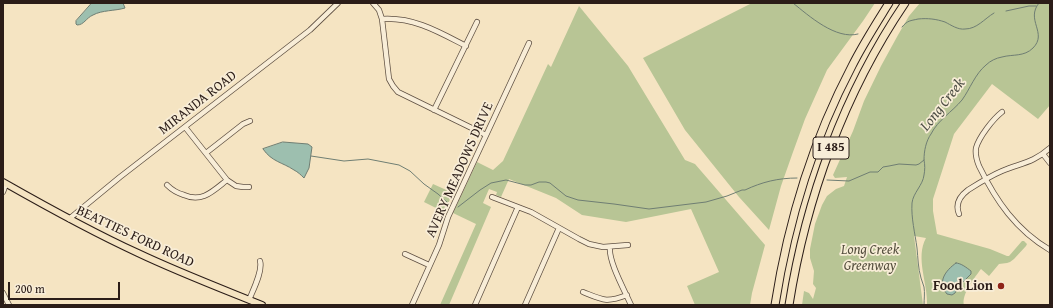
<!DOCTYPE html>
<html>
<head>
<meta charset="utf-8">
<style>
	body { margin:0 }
	#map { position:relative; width:1053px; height:308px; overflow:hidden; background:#f5e4c2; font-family:"Gentium Book Plus",serif }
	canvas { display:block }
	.frame { position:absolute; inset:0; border:4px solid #2b1d18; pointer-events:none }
	.scale { position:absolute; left:8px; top:282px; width:112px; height:18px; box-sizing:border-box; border:2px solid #2b1d18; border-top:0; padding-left:5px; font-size:12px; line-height:14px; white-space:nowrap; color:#2b1d18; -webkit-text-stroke:3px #f8edd7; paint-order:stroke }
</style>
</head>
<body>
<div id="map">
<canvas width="1053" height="308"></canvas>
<div class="frame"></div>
<div class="scale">200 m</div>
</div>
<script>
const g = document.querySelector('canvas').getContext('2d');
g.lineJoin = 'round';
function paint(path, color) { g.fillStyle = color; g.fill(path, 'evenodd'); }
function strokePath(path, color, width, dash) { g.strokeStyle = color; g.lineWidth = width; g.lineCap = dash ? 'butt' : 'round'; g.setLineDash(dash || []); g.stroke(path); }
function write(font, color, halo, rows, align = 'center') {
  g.font = font + ' "Gentium Book Plus",serif'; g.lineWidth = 3.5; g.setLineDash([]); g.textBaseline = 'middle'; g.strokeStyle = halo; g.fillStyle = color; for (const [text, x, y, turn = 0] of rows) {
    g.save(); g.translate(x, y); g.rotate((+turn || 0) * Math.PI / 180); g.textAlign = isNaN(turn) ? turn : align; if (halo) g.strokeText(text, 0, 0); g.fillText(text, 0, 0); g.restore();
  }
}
paint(new Path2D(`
	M752,3h123l-12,18 -36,49 -22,49 -12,33 -12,34 -12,44 -30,-33 -54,-67 -42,-72z
	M920,3h130v102l-12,14 -46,-35 -38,50 -21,65v12l4,23 53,15 17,7h2l13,-15h2l3,3 -1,2 -12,13 -4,3 -3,1 -8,1 -10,12 -8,-7c-6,8 -20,26 -17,36h-37c1,-22 -12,-47 -1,-67l-12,-2 9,69h-121l2,-14 5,2 4,6 3,-11 -3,-4 1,-13 -4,-13v-9l5,-25 7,-19 5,-9 9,-7 8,-3 3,-9 -12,1 -2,-3 20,-44 11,-30 17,-35 17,-31 11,-19z
	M579,6l49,60 57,94 10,4 70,81 -13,48 -2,12h-55l-8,-19 32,-14 -28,-63 -65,13 -44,-7 -26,-17 -47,-19 -8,18 -5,-2 1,-3 -8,-3 -6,14 8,4 -42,98h-9l36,-81 -23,-11 24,-51 16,8 10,-9 45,-97 3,3z
	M433,184l20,9 -9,19 -20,-10z`), '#b8c595');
const water = new Path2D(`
	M92,3h31l2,5c-10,3 -23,2 -32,7 -7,3 -9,10 -16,10l-1,-1v-3z
	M283,142l25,2 4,3 -3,21 -5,10c-3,-3 -6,-6 -10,-8 -12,-8 -22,-8 -31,-21z
	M956,263c5,0 11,5 15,8v3l-12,12 -4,7 -3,2 -5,-1c-10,-12 -2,-23 9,-31z`);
paint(water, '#9dbfaf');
strokePath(water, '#6f7e73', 1);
strokePath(new Path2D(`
	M793,3c16,13 43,37 65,31
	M1006,11l23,-5h7
	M902,27c6,-7 8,-6 16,-8 10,-1 18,0 27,3 6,3 13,8 20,7 12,0 19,-10 29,-16
	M311,156l33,5 24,-2 31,6 11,6 14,13 14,10 10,9
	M827,180l22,1 21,-9h8l5,-5 6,-1 10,-2 17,1 3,-1 5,-4
	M458,207l22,-17 11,-7 15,-3 19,5h6l8,-3h7l4,1 16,13 12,4 36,4 35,5 57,-7 21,-6 15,-6h3c17,-8 33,-12 52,-12
	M924,305c0,-6 1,-12 0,-18 -1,-3 -2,-6 -3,-9 -3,-10 -3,-20 -4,-30 -2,-15 -6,-30 -5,-45 1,-10 11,-18 12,-28 1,-5 1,-10 0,-15 0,-9 2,-19 7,-26 7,-14 21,-22 31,-34 8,-11 13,-26 24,-35 4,-4 10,-7 16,-8 11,-3 22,0 31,-9 15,-15 -8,-28 6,-45`), '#6f7e73', 1);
const minor = new Path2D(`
	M373,3l6,7 3,9 7,60 4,7 5,6 88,43
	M382,19c32,-2 57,13 84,27
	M434,110l43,-88
	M1002,112c-9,7 -23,25 -26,36 -1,6 1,13 3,18 17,35 37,64 71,84
	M185,127l42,53 9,6 7,1h6
	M206,153l37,-29 7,-3
	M1043,154l7,9
	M167,185c5,5 10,8 17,10 18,8 29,-4 43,-15
	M3,192l3,-8
	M492,197l39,15 48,27 10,5 14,3 25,-2
	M959,214c-4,-10 1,-18 9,-24 11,-7 22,-14 34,-19 19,-8 31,-8 48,-23
	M69,219l51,-42 190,-147 28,-27
	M610,247c-2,14 15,44 21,58
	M405,254l24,11
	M583,292c20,8 23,11 44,3
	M3,293l6,12
	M249,300c4,-10 14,-29 11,-39
	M412,305l27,-60 9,-28 81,-174
	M475,305l43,-98
	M525,305l34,-77`);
const major = new Path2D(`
	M3,182c44,25 89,50 135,71 40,19 82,35 124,52`);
const highway = new Path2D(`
	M775,305c13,-83 38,-165 77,-239 11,-22 24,-42 37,-63
	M789,305c17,-107 55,-212 116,-302`);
strokePath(minor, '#5e4f42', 6);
strokePath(major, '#2b1d18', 8);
strokePath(highway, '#2b1d18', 9);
strokePath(minor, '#f8edd7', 4.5);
strokePath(major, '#f5e4c2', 6);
strokePath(highway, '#f5e4c2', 7);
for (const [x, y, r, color] of [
	[1001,286,4,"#8f2418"]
]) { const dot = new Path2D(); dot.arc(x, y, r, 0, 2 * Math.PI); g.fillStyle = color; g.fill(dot); strokePath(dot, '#f8edd7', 1.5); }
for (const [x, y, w] of [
	[831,148,36]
]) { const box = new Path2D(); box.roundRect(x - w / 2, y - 11, w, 22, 3); g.fillStyle = '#f8edd7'; g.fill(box); strokePath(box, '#2b1d18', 1); }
write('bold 13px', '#2b1d18', null, [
	["I 485",831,148]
]);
write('14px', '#2b1d18', '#f8edd7', [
	["MIRANDA ROAD",198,103,-38],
	["AVERY MEADOWS DRIVE",460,170,-66],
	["BEATTIES FORD ROAD",135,237,25]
]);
write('italic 14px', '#554f3e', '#f8edd7', [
	["Long Creek",870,250],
	["Greenway",870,266]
]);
write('bold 14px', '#2b1d18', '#f8edd7', [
	["Food Lion",993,286]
], 'right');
write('italic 15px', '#4d4e45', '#f8edd7', [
	["Long Creek",943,105,-52]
]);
</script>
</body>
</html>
